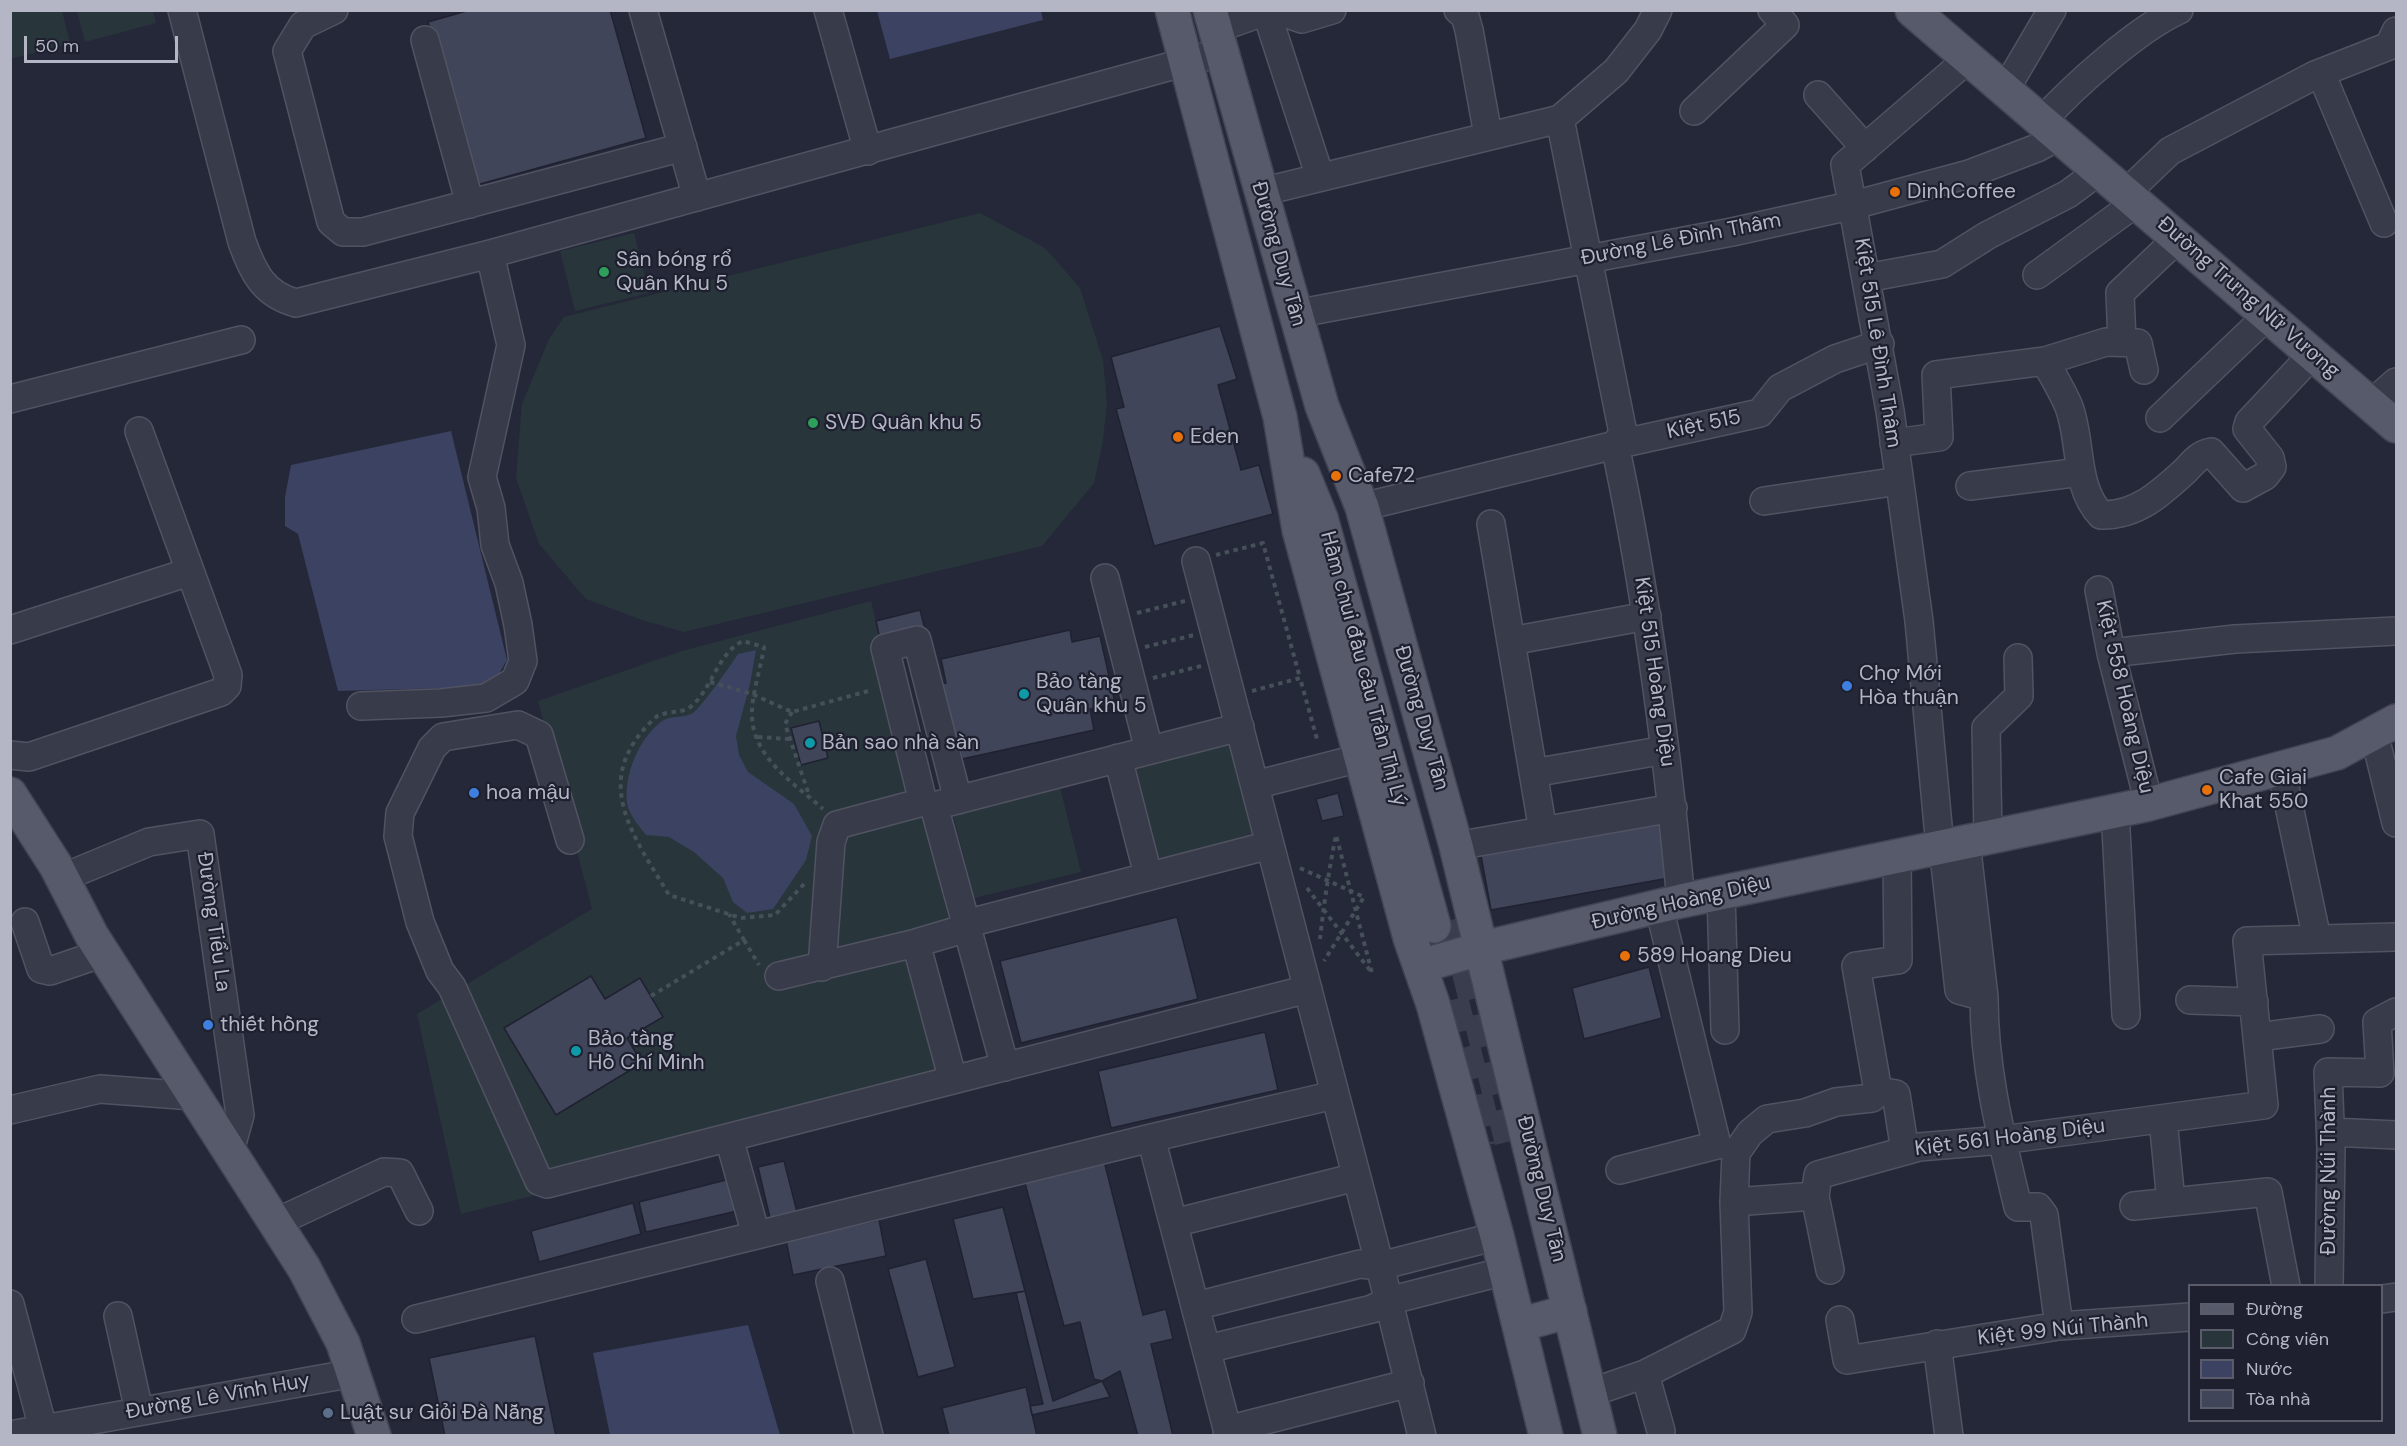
<!DOCTYPE html>
<html>
<head>
<meta charset="utf-8">
<style>
	body { margin:0 }
	#map { position:relative; width:2407px; height:1446px; overflow:hidden; background:#252839; font-family:"DM Sans",sans-serif }
	canvas { display:block }
	.frame { position:absolute; inset:0; border:12px solid #b4b6c5; pointer-events:none }
	.legend { position:absolute; left:2188px; top:1284px; width:195px; height:138px; box-sizing:border-box; background:#1e202f; border:2px solid #5a5c6b; margin:0; padding:8px 10px; list-style:none; font-size:18px; color:#b4b6c5 }
	.legend li { display:flex; align-items:center; gap:12px; height:30px }
	.legend b { width:30px; border:2px solid #5a5c6b }
	.scale { position:absolute; left:24px; top:36px; width:154px; height:27px; box-sizing:border-box; border:3px solid #b4b6c5; border-top:0; padding-left:8px; font-size:18px; line-height:21px; white-space:nowrap; color:#b4b6c5; -webkit-text-stroke:4px #1e202f; paint-order:stroke }
</style>
</head>
<body>
<div id="map">
<canvas width="2407" height="1446"></canvas>
<div class="frame"></div>
<ul class="legend">
<li><b style="height:8px;background:#575a6a"></b>Đường</li>
<li><b style="height:16px;background:#28353b"></b>Công viên</li>
<li><b style="height:16px;background:#3c4261"></b>Nước</li>
<li><b style="height:16px;background:#414559"></b>Tòa nhà</li>
</ul>
<div class="scale">50 m</div>
</div>
<script>
const g = document.querySelector('canvas').getContext('2d');
g.lineJoin = 'round';
function paint(path, color) { g.fillStyle = color; g.fill(path, 'evenodd'); }
function strokePath(path, color, width, dash) { g.strokeStyle = color; g.lineWidth = width; g.lineCap = dash ? 'butt' : 'round'; g.setLineDash(dash || []); g.stroke(path); }
function write(font, color, halo, rows, align = 'center') {
  g.font = font + ' "DM Sans",sans-serif'; g.lineWidth = 4.5; g.setLineDash([]); g.textBaseline = 'middle'; g.strokeStyle = halo; g.fillStyle = color; for (const [text, x, y, turn = 0] of rows) {
    g.save(); g.translate(x, y); g.rotate((+turn || 0) * Math.PI / 180); g.textAlign = isNaN(turn) ? turn : align; if (halo) g.strokeText(text, 0, 0); g.fillText(text, 0, 0); g.restore();
  }
}
paint(new Path2D(`
	M11,10l51,1 8,32 -59,16z
	M77,11h76l3,12 -71,19z
	M980,213l65,35 35,40 23,72 4,42 -4,39 -9,42 -52,63 -358,86 -42,-12 -56,-21 -47,-55 -23,-66 6,-74 27,-65 15,-22z
	M634,233l15,60 -74,18 -15,-60z
	M871,601l79,324 -40,11 36,155 -485,123 -44,-200 175,-105 -54,-208 144,-50z
	M1231,739l24,96 -96,24 -24,-95z
	M1060,787l21,85 -107,26 -21,-84z`), '#28353b');
paint(new Path2D(`
	M877,11h164l2,9 -153,39z
	M451,431l56,229 -11,19 -15,8 -143,4 -40,-157 -13,-8v-29l6,-32z
	M756,650l-6,34 -14,52 3,19 9,17 46,32 18,32 -6,24 -33,49 -26,4 -14,-11 -10,-24 -29,-26 -25,-15 -23,-2c-7,-9 -17,-20 -19,-32 -3,-29 12,-65 35,-82 9,-6 23,-3 31,-8 10,-8 37,-47 45,-59z
	M748,1325l32,110h-170l-17,-82z`), '#3c4261');
const building = new Path2D(`
	M470,10h140l36,128 -173,48 -45,-164z
	M1220,326l17,53 -19,6 23,85 18,-5 14,49 -119,32 -38,-137 8,-2 -13,-50z
	M920,610l6,23 -45,11 -5,-23z
	M1070,630l2,12 28,-6 15,67 -25,6 4,21 -132,29 -5,-22 -12,2 -11,-54 12,-2 -5,-24z
	M819,721l9,37 -27,7 -10,-37z
	M1338,793l6,23 -22,5 -6,-22z
	M1658,818l11,60 -178,32 -11,-60z
	M1177,917l21,82 -177,44 -21,-82z
	M1649,967l13,51 -78,21 -12,-51z
	M591,976l14,23 35,-21 23,39 -36,21 15,25 -86,52 -52,-87z
	M1265,1032l13,58 -167,38 -13,-57z
	M1102,1153l41,162 23,-6 7,30 -22,5 22,92h-35l-18,-65 -18,10 -8,-2 -14,-57 -16,4 -41,-150z
	M784,1161l13,51 -27,6 -12,-51z
	M730,1179l7,32 -91,21 -7,-30z
	M633,1203l8,31 -102,28 -8,-31z
	M1003,1207l22,84 -52,8 -20,-80z
	M879,1220l7,36 -93,19 -7,-35z
	M926,1259l29,108 -37,10 -30,-108z
	M1025,1291l28,110 49,-20 8,16 -78,18 -2,-9 13,-2 -27,-111z
	M535,1336l21,100h-111l-16,-78z
	M1026,1387l11,49h-88l-7,-28z`);
paint(building, '#414559');
strokePath(building, '#202231', 1.5);
strokePath(new Path2D(`
	M1455,919l58,230
	M1452,1000l36,145`), '#3a3d4e', 33, [33, 16]);
const minor = new Path2D(`
	M182,10l60,232c11,30 21,52 54,61l194,-49 732,-202
	M334,10l-31,15 -16,26 44,171 12,10h20l320,-85
	M643,10l54,187
	M828,10l40,141
	M1276,10l26,9 30,-9
	M1458,10l7,6 4,14 19,105
	M1266,11l54,166
	M1216,29l53,-19
	M425,40l45,164
	M2315,75l74,-29 7,-15
	M2005,90l47,-80
	M1818,95l47,53
	M1694,111l91,-86 -13,-15
	M1560,119l63,314 -8,12
	M2042,121c32,-35 94,-91 137,-111
	M1261,192l299,-73 56,-48 32,-41 10,-20
	M2126,193l44,-42 145,-76 8,3 61,145
	M2037,275l100,-73
	M1866,278l76,-14 46,-29 80,-41 31,-23
	M1295,314l437,-82 122,-27 115,-31 68,-26 22,-12
	M2122,342l-2,-49 58,-55
	M2045,361c8,15 18,31 24,46 13,35 5,80 32,108 35,1 59,-21 84,-44 8,-8 14,-17 26,-19l32,36 22,-12 7,-9 -2,-9 -23,-29 2,-7 64,-68
	M10,399l231,-59
	M2371,404l25,-22
	M2160,418l108,-103
	M1894,443l45,-6 -3,-62 109,-14 61,-19 32,1 6,27
	M1615,445c32,150 52,303 66,456
	M1970,486l111,-14
	M1764,501l135,-20
	M1362,507l253,-62 145,-32 20,-25 55,-29 45,-15
	M1491,524l52,307
	M1196,561l184,705 42,170
	M1105,578l44,172
	M2099,590l12,63 38,151
	M10,630l179,-58
	M1511,641l136,-25
	M2111,653l124,-14 161,-8
	M361,706l80,-3 45,-5 29,-17 8,-20 -5,-36 -9,-42 -14,-38 -4,-37 -9,-31 29,-132 -21,-91
	M2374,733l22,90
	M10,755l19,2 192,-65 6,-6 1,-11 -89,-244
	M1118,758l30,117
	M2281,768l36,171
	M1533,773l132,-23
	M1255,785l105,-27
	M923,802l-38,-154 32,-8 41,160
	M934,806l71,261
	M2115,811l11,204
	M1988,837l-2,-109 33,-32 -1,-38
	M570,840l-31,-105 -21,-10 -75,12 -11,11 -32,65 -2,23 22,86 20,49 12,16 87,194 8,3 761,-195
	M1966,842l18,155
	M1456,846l217,-38
	M1943,846l16,144 25,7c0,73 17,139 34,210h20l6,8 15,111
	M1940,847l-21,-226 -29,-210 -45,-246 124,-107
	M62,878l87,-36 51,-8 40,281 -10,36
	M1721,893l4,137
	M25,922l16,47 9,2 53,-18
	M916,943l37,137
	M822,967l9,-125 6,-17 86,-23 11,4 306,-79
	M779,976l137,-33 44,-13 5,-6 305,-79
	M2190,1000l64,2
	M2258,1037l62,-8
	M1878,1091l18,3 9,57
	M10,1110l90,-21 93,7
	M2163,1119l8,83
	M2331,1132l65,3
	M729,1138l27,97
	M1151,1138l78,298
	M1620,1170l97,-25 -58,-238
	M1815,1196l15,74
	M1734,1202l81,-6 3,-21 101,-28 83,-7 262,-35 -17,-164 149,-4
	M2134,1206l134,-14 18,94
	M277,1222l107,-50 16,1 19,38
	M1174,1223l182,-46
	M830,1281l39,155
	M2329,1286l2,-138 -3,-76 52,1 -3,-51 19,-10
	M2382,1299l14,-2
	M10,1304l35,132
	M1196,1306l164,-42 20,2 117,-30
	M118,1316l21,95
	M416,1319l735,-181 183,-43
	M1840,1320l7,40 212,-34 131,-9
	M1937,1344l12,92
	M1207,1349l165,-40 16,-8 117,-30
	M1645,1374l16,57
	M1590,1393l55,-19 87,-44 6,-18 -4,-110 2,-49 14,-20 17,-14 38,-6 31,-11 36,-4 6,-7 -22,-125 42,-6 -1,-104
	M1227,1430l183,-47
	M10,1435l344,-62`);
const major = new Path2D(`
	M1172,10l108,407 19,113 111,408 23,66 64,232 49,200
	M1210,10l112,396 40,101 94,339 144,590
	M1912,10l484,416
	M1303,474l18,44 113,408
	M10,794l46,72 36,70 212,332 39,75 31,93
	M1421,966l62,-18 198,-47 468,-97 188,-51 59,-32
	M1519,1325l51,-14`);
strokePath(minor, '#515362', 30);
strokePath(major, '#424453', 36);
strokePath(new Path2D(`
	M1216,555l47,-12 37,135
	M1137,613l48,-12
	M1145,647l49,-12
	M1153,678l48,-12
	M710,682l42,12 40,18 80,-22
	M1252,691l48,-13 17,61
	M792,712l-7,12 25,74
	M758,737l31,2
	M1300,868l64,29 -40,64
	M804,884l-29,31 -34,3 -72,-23c-36,-60 -80,-115 -15,-176 8,-9 25,-5 35,-11 23,-17 28,-55 54,-67l21,6c-3,20 -13,50 -12,69 1,42 43,68 71,93
	M1307,888l65,85 -36,-138c-7,34 -12,68 -16,104
	M744,940l15,25
	M651,996l93,-56 -15,-26`), '#455058', 4, [4.5, 4.5]);
strokePath(minor, '#383b4a', 27);
strokePath(major, '#575a6a', 33);
for (const [x, y, r, color] of [
	[1895,192,6,"#e8710a"],
	[604,272,6,"#2e9e5b"],
	[813,423,6,"#2e9e5b"],
	[1178,437,6,"#e8710a"],
	[1336,476,6,"#e8710a"],
	[1847,686,6,"#3f7fe0"],
	[1024,694,6,"#0f9aa8"],
	[810,743,6,"#0f9aa8"],
	[2207,790,6,"#e8710a"],
	[474,793,6,"#3f7fe0"],
	[1625,956,6,"#e8710a"],
	[208,1025,6,"#3f7fe0"],
	[576,1051,6,"#0f9aa8"],
	[328,1413,6,"#5c6f8a"]
]) { const dot = new Path2D(); dot.arc(x, y, r, 0, 2 * Math.PI); g.fillStyle = color; g.fill(dot); strokePath(dot, '#1e202f', 2); }
write('21px', '#b4b6c5', '#1e202f', [
	["DinhCoffee",1907,192],
	["Sân bóng rổ",616,260],
	["Quân Khu 5",616,284],
	["SVĐ Quân khu 5",825,423],
	["Eden",1190,437],
	["Cafe72",1348,476],
	["Chợ Mới",1859,674],
	["Hòa thuận",1859,698],
	["Bảo tàng",1036,682],
	["Quân khu 5",1036,706],
	["Bản sao nhà sàn",822,743],
	["Cafe Giai",2219,778],
	["Khat 550",2219,802],
	["hoa mậu",486,793],
	["589 Hoang Dieu",1637,956],
	["thiết hồng",220,1025],
	["Bảo tàng",588,1039],
	["Hồ Chí Minh",588,1063],
	["Luật sư Giỏi Đà Nẵng",340,1413]
], 'left');
write('21px', '#b4b6c5', '#1e202f', [
	["Đường Lê Đình Thâm",1681,240,-11],
	["Đường Duy Tân",1278,254,74],
	["Đường Trưng Nữ Vương",2248,298,41],
	["Kiệt 515 Lê Đình Thâm",1877,343,81],
	["Kiệt 515",1704,425,-12],
	["Hầm chui đầu cầu Trần Thị Lý",1363,669,75],
	["Kiệt 515 Hoàng Diệu",1654,672,82],
	["Kiệt 558 Hoàng Diệu",2124,697,77],
	["Đường Duy Tân",1421,718,74],
	["Đường Hoàng Diệu",1681,903,-13],
	["Đường Tiểu La",213,922,82],
	["Kiệt 561 Hoàng Diệu",2010,1138,-7],
	["Đường Núi Thành",2329,1171,-90],
	["Đường Duy Tân",1541,1189,76],
	["Kiệt 99 Núi Thành",2063,1330,-6],
	["Đường Lê Vĩnh Huy",218,1397,-10]
]);
</script>
</body>
</html>
